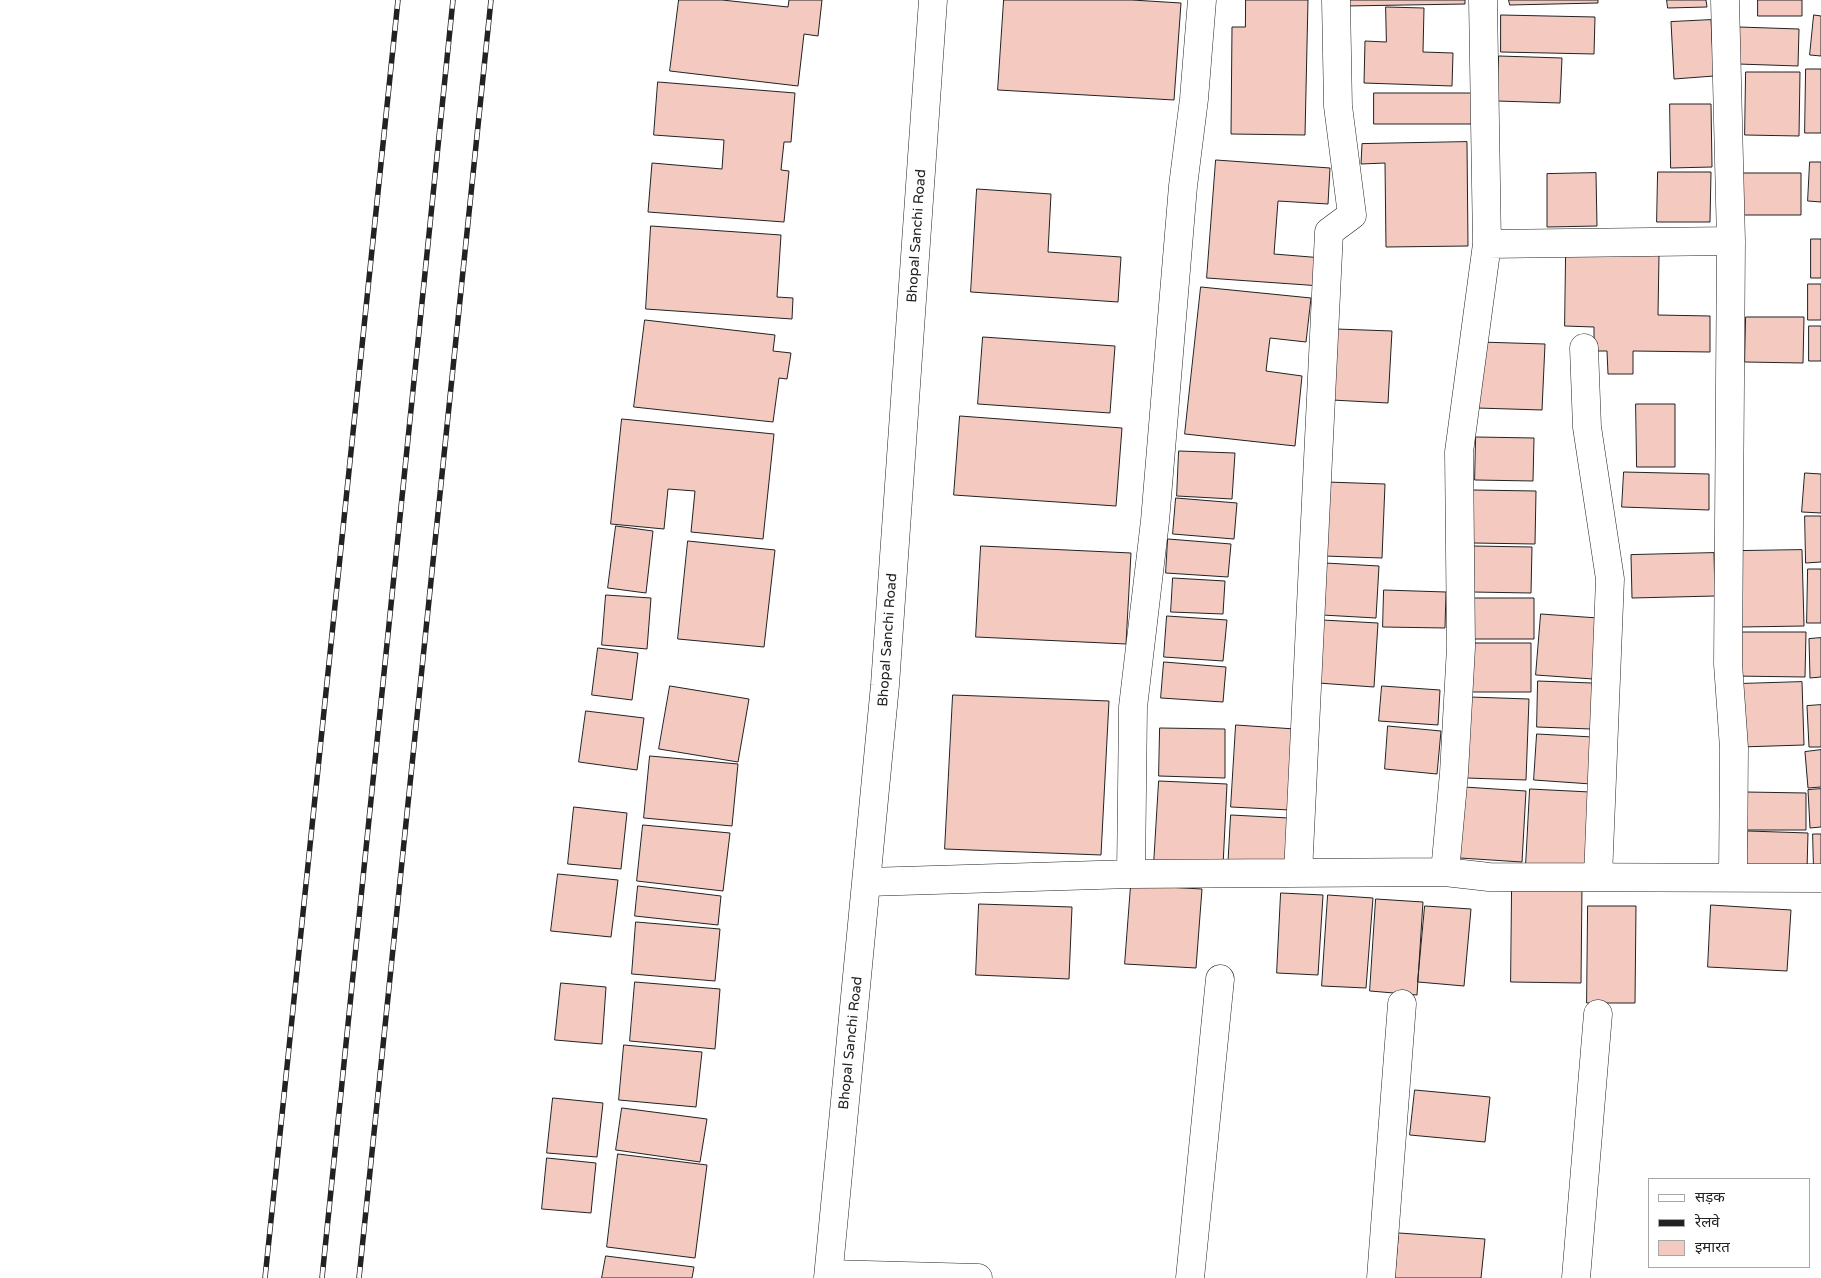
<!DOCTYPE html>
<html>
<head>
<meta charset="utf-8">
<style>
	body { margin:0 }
	#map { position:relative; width:1821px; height:1278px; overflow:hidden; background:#fff; font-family:"Varela Round","Noto Sans Devanagari",sans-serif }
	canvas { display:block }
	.legend { position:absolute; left:1648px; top:1178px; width:162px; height:90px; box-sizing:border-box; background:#fff; border:1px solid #a7a7a7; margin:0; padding:6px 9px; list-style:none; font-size:15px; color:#222 }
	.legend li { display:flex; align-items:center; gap:10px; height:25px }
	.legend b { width:25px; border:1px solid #a7a7a7 }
</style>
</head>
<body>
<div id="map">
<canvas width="1821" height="1278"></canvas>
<ul class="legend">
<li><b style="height:6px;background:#fff"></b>सड़क</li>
<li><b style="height:6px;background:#222"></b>रेलवे</li>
<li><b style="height:14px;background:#f3c9c0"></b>इमारत</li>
</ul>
</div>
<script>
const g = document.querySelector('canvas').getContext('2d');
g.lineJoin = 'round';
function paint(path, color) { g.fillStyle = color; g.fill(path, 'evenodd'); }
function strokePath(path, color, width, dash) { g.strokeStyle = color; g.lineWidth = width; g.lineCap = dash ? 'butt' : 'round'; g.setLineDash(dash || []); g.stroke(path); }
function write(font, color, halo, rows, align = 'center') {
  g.font = font + ' "Varela Round",sans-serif'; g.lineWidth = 4; g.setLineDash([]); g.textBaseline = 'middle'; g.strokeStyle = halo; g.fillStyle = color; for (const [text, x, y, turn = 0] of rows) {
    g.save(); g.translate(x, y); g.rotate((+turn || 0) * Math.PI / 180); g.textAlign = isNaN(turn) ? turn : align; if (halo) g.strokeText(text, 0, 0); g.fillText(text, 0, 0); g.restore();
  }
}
const building = new Path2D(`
	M679,0h43l66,7 1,-7h33l-4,36 -14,-2 -6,52 -128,-15z
	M1004,0h128l49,3 -7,97 -176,-10z
	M1246,0h62l-3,135 -74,-1 1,-107h13z
	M1346,0h119v4l-119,2z
	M1509,0h89v3l-88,2z
	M1667,0h39l1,7 -39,1z
	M1758,0h44v16h-44z
	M1386,7l38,1 -1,44 30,1 -1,33 -88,-3 1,-42 21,1z
	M1501,15l94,2 -1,37 -93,-2z
	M1814,15l7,1v40l-11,-1z
	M1711,20l3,56 -40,3 -3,-57z
	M1739,27l60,2 -1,37 -60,-2z
	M1499,56l63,2 -2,45 -63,-2z
	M1806,69h15v64h-16z
	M1746,72h54l-1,64 -54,-1z
	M658,82l137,11 -4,49h-7l-3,28 8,1 -5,51 -136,-10 4,-49 70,6 2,-29 -70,-5z
	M1374,93h98v31h-98z
	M1670,104h41l1,63 -41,1z
	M1467,142l1,104 -82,1 -1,-84 -24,1 1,-20z
	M1216,160l114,8 -2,36 -50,-3 -4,53 49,4 -2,28 -114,-8z
	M1810,162h11v40l-13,-1z
	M1658,172h53l-1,50h-53z
	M1596,173l1,53 -50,1v-53z
	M1740,173h61v42h-61z
	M977,189l74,5 -3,58 73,5 -3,45 -147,-10z
	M651,226l130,9 -4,62 16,1 -1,21 -146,-10z
	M1811,239h10v39h-10z
	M1566,254l93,1 -1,60 52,1v36l-77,-1v23h-25l-1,-23h-13v-24l-29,-1z
	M1808,284h13v36h-13z
	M1201,287l110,11 -5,44 -36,-4 -4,33 36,5 -7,70 -110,-12z
	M1746,317h58l-1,46 -58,-1z
	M645,320l130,15 -2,16 18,2 -4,26 -8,-1 -6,44 -139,-15z
	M1809,326h12v35h-12z
	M1336,329l56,2 -4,72 -56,-3z
	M983,337l132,9 -5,67 -132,-9z
	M1480,342l65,2 -3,66 -65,-2z
	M1636,404h39v63h-38z
	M960,416l162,12 -6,78 -162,-11z
	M622,419l152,15 -11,105 -72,-7 4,-41 -27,-2 -4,40 -53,-5z
	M1476,437l58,1 -1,43 -58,-1z
	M1179,451l56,2 -3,46 -55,-3z
	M1624,472l85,2v36l-87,-3z
	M1805,473l16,1v39l-19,-1z
	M1327,482l58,2 -3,74 -58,-2z
	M1473,490l63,1 -1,53 -62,-1z
	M1176,498l61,5 -3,36 -61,-5z
	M1805,516h16v46l-15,1z
	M616,526l37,5 -7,62 -38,-5z
	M1168,539l63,5 -3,33 -62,-4z
	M688,541l87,9 -11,97 -86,-8z
	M981,546l150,7 -5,91 -150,-7z
	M1472,546l60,1 -1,46 -59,-1z
	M1802,550l2,76 -63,1 -2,-76z
	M1714,553l1,43 -83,2 -1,-43z
	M1325,563l54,3 -3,52 -54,-3z
	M1808,569h13v54h-14z
	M1173,578l52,3 -2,33 -52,-2z
	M1384,590l62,2 -1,36 -62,-1z
	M606,595l45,3 -4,51 -45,-4z
	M1473,598h61v41h-61z
	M1541,614l57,4 -5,61 -57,-4z
	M1167,616l60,4 -4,41 -59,-4z
	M1322,620l56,3 -4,64 -56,-4z
	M1735,632h71l-1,45 -71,-1z
	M1821,638v39l-11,1 -1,-39z
	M1469,643h62v49h-62z
	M598,648l40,5 -6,47 -40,-5z
	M1164,662l62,5 -3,35 -62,-4z
	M1538,681l54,2 -1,46 -54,-2z
	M1802,682l2,63 -64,2 -2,-63z
	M670,686l79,13 -11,63 -79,-13z
	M1382,686l58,4 -2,35 -59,-4z
	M953,695l156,6 -8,154 -156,-6z
	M1470,697l59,2 -3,81 -59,-2z
	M1821,705v42h-12l-2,-41z
	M586,711l58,7 -7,52 -58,-8z
	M1236,725l59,4 -5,81 -59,-3z
	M1388,726l53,5 -4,43 -52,-5z
	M1160,728l65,1v49l-66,-2z
	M1537,734l56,3 -2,47 -57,-4z
	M1821,750v37l-13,1 -3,-36z
	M650,756l88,8 -6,62 -88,-8z
	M1159,781l68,3 -4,82 -69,-2z
	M1464,787l62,4 -4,71 -62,-4z
	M1530,789l60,3 -3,76 -61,-3z
	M1821,789v38l-11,1 -2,-38z
	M1746,792l60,1v37h-61z
	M574,807l53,6 -6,56 -53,-5z
	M1231,815l58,3 -3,54 -58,-3z
	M643,825l87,8 -7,58 -86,-10z
	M1748,831l60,2 -1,37 -61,-2z
	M1813,834h8v38h-7z
	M558,874l60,6 -7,57 -60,-6z
	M1131,885l71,4 -6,79 -71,-4z
	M1512,885h70l-1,98 -70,-1z
	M638,886l83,10 -3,29 -83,-9z
	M1281,893l42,2 -5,80 -41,-2z
	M1328,895l45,3 -7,90 -44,-2z
	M1376,899l47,3 -6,93 -47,-4z
	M979,904l93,3 -3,72 -93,-4z
	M1711,905l80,5 -4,61 -79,-4z
	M1425,906l46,3 -7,77 -46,-4z
	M1588,906h48l-1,97h-48z
	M636,922l84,7 -5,52 -83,-7z
	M635,982l85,7 -5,60 -85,-8z
	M561,983l45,4 -4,57 -47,-4z
	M624,1045l78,7 -6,55 -77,-7z
	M1415,1090l75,7 -5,45 -75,-7z
	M553,1098l50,5 -6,54 -50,-4z
	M622,1108l85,11 -7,43 -84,-12z
	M618,1154l89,11 -12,93 -88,-11z
	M547,1158l49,5 -5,50 -49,-4z
	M1399,1233l86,6 -4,39h-86z
	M606,1256l88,11 -2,11h-90z`);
paint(building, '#f3c9c0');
strokePath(building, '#222', 1);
const street = new Path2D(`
	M1725,0l6,241 -3,423 6,84 -1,129
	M1487,244l244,-3
	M1584,348l3,79 23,152 -12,298
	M1445,872l9,-99 7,-126 -2,-195 28,-208 -4,-244
	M1298,873l31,-641 23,-17 -14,-109 -2,-106
	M1131,874l2,-167 22,-186 28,-335 11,-87 8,-99
	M867,882l264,-8 314,-2 44,5 332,1
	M829,1274l149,4
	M1190,1278l30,-299
	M1381,1278l21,-274
	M1576,1278l22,-264`);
const primary = new Path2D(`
	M828,1278l57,-593 48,-685`);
strokePath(street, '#222', 29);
strokePath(primary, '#222', 29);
strokePath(street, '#fff', 28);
strokePath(primary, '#fff', 28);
const rail = new Path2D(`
	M265,1278l133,-1278
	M322,1278l131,-1278
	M359,1278l132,-1278`);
strokePath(rail, '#222', 5.5);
strokePath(rail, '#fff', 4, [11]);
write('14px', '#222', '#fff', [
	["Bhopal Sanchi Road",917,236,-86],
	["Bhopal Sanchi Road",888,640,-86],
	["Bhopal Sanchi Road",851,1043,-84]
]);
</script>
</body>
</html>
